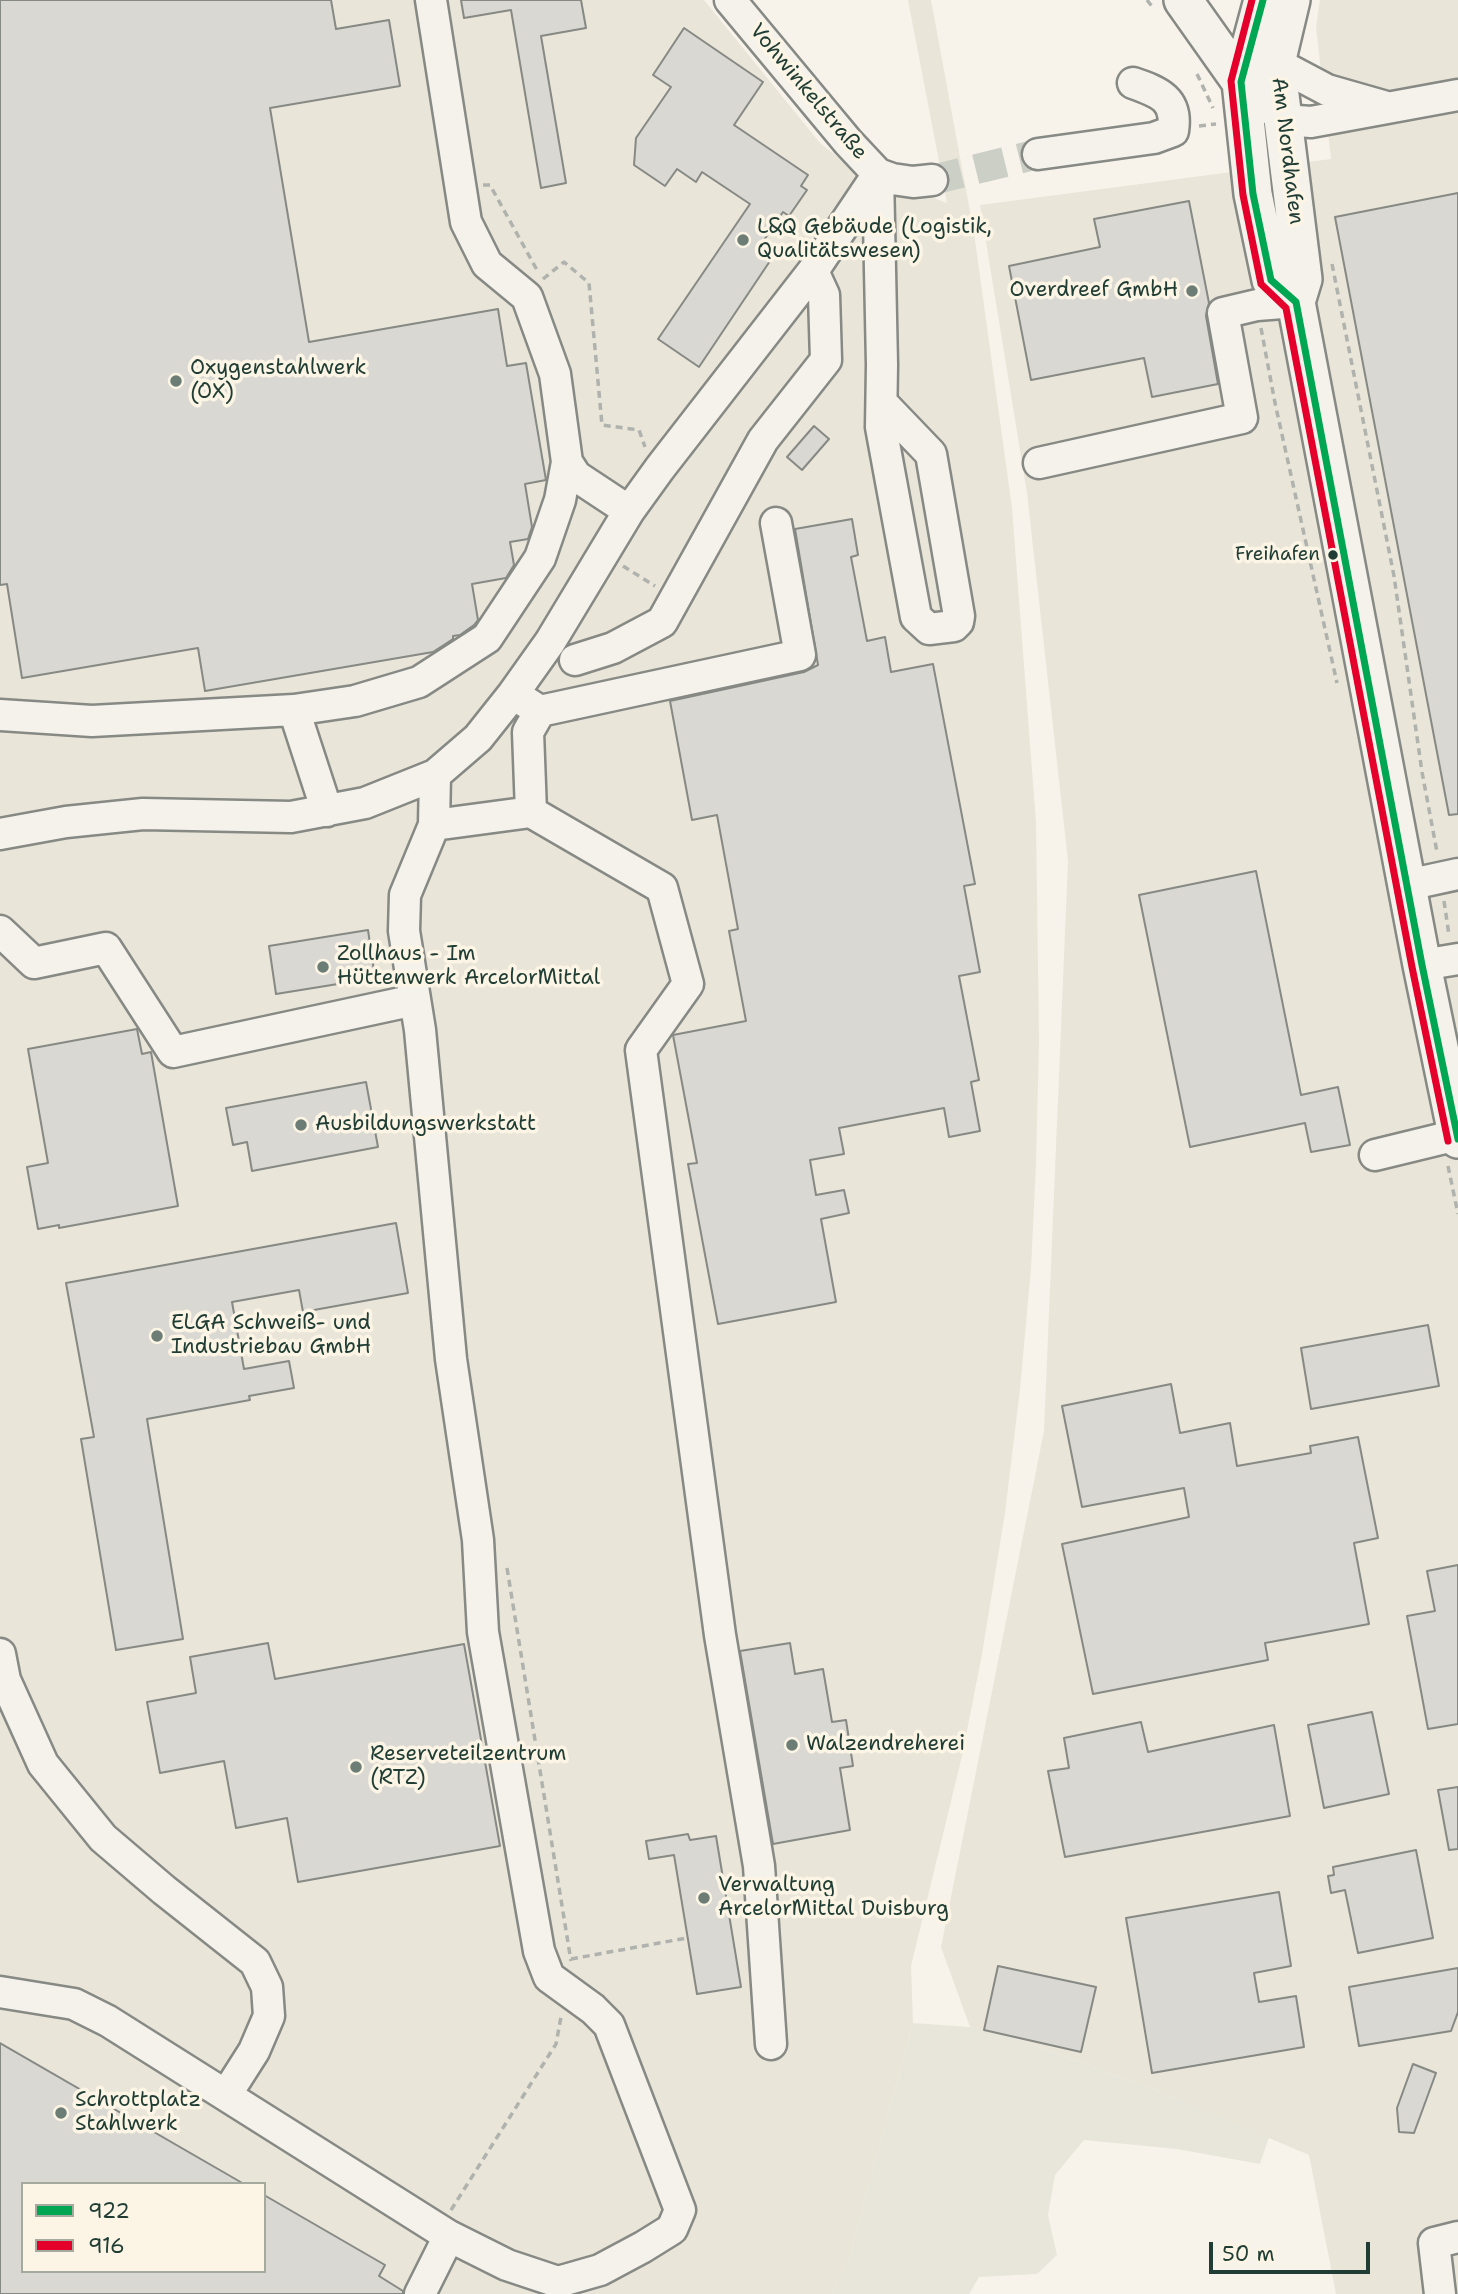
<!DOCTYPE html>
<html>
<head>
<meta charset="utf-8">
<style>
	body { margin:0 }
	#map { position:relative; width:1458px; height:2294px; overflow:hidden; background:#f7f3ea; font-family:"Shantell Sans",sans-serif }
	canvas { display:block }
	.legend { position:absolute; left:21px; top:2182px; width:245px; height:91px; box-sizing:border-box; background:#fcf5e5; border:2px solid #a4ab9e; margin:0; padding:9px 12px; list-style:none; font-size:21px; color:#1f3d34 }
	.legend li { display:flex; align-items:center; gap:14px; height:35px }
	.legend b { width:35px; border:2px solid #a4ab9e }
	.scale { position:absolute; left:1209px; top:2242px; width:161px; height:32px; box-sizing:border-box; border:4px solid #1f3d34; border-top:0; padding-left:9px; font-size:21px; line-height:24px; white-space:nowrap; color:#1f3d34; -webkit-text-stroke:5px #fcf5e5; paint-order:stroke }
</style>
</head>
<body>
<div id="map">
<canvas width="1458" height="2294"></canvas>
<ul class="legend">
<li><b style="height:9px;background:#00a651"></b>922</li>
<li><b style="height:9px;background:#e4002b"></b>916</li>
</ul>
<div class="scale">50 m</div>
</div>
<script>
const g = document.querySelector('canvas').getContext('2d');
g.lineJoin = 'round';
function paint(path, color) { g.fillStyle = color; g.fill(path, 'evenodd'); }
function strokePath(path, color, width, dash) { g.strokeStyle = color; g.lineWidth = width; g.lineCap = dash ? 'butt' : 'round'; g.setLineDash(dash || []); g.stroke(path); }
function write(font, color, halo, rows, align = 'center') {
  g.font = font + ' "Shantell Sans",sans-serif'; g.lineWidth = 7; g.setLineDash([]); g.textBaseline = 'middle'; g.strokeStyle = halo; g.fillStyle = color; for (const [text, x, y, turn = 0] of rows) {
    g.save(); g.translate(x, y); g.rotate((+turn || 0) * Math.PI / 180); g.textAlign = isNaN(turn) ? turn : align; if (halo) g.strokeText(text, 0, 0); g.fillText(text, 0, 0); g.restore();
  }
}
paint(new Path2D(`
	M0,0h704l116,143 30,24 97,36 -39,-203h23l43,233 38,275 24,315 3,216 -3,125 -5,104 -11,121 -15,124 -23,141 -20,102 -51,210 2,57 -65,239 -16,32h-832zM23,2184h241v87h-241z
	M1320,0h138v2294h-122l-27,-139 -153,-65 -150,-55 -36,-8 -29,-80 103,-516 24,-570 -41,-368 -47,-288 351,-46 -15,-132z`), '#e9e5d9');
paint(new Path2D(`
	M913,2023l57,4 36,8 150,55 113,47 -9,27 -83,-15 -93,-9 -29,35 -7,40 9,40 -20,19 -58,3 -10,17h-137l16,-32z`), '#e8e5da');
const building = new Path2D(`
	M0,0h331l5,29 53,-9 11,66 -130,22 39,234 189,-33 9,57 19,-3 20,117 -21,4 7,43 -4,12 -18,3 4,23 -8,13 -34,6 6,36 -4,5 -14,10 -7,1v3l-20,13 -228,39 -7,-43 -176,30 -15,-94 -7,1z
	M461,0h120l5,28 -45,8 25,147 -25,5 -30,-178 -47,8z
	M684,28l79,54 -29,43 74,50 -7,11 6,4 -18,26 -6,-4 -25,37 14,9 -73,109 -41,-28 92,-135 -48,-32 -6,10 -19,-13 -12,17 -31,-21 2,-27 35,-51 -18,-12z
	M1458,193v621l-9,1 -114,-598z
	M1189,201l20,102 -3,13 12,68 -66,13 -8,-39 -113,22 -22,-114 91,-19 -6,-28z
	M814,426l15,13 -27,31 -15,-13z
	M852,519l6,36 -7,2 16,84 18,-4 6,35 42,-8 42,220 -11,2 16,86 -21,4 20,104 -8,2 9,49 -31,6 -5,-29 -105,20 5,26 -34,6 6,35 28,-5 5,23 -28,6 15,83 -118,22 -30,-160 9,-1 -24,-128 73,-14 -17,-90 9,-2 -21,-114 -25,5 -22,-119 134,-29 14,-7 -23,-136z
	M1256,871l45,224 37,-8 12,58 -39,7 -6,-29 -115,24 -51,-252z
	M368,930l7,48 -99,16 -7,-48z
	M137,1029l5,25 9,-2 27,154 -119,22v-3l-21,4 -11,-62 21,-4 -20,-114z
	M366,1082l12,65 -126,24 -5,-29 -14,3 -7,-37z
	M396,1223l12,70 -105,19 -4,-22 -67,12 12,67 45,-8 5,27 -45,8 1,4 -103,19 36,220 -67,11 -35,-211 13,-2 -28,-154z
	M1428,1325l11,61 -128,23 -10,-61z
	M1171,1384l9,49 50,-10 7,43 74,-13 -1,-7 48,-9 20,101 -24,5 15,81 -104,19 3,17 -175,34 -31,-150 127,-27 -5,-29 -102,19 -20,-101z
	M1458,1565v159l-30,5 -21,-113 28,-5 -8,-40z
	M268,1643l7,36 189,-35 36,202 -202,36 -11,-64 -51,10 -12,-67 -64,12 -13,-71 49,-9 -6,-36z
	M790,1643l5,31 28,-5 9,53 14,-2 7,46 -13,2 10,62 -77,14 -33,-193z
	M1372,1712l17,82 -65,14 -16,-83z
	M1141,1722l7,30 126,-27 16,91 -225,41 -17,-86 21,-3 -5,-30z
	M1458,1787v62l-9,1 -11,-60z
	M688,1834l2,6 26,-4 25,151 -44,7 -23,-139 -25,4 -3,-18z
	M1416,1850l17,88 -75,15 -13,-63 -14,3 -3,-17 6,-1 -1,-8z
	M1279,1892l12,74 -37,7 5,29 37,-6 8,51 -152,26 -26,-155z
	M998,1966l98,21 -15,65 -97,-22z
	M1458,1968v44l-7,19 -92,15 -10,-59z
	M0,2043l244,141h-221v87h241v-76l121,70 -6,11 24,15v3h-403z
	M1413,2064l23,9 -22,60 -15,-1 -2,-24z`);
paint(building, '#dad8d2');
strokePath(building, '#868984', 2);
strokePath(new Path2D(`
	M932,180l106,-26`), '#cccfc6', 30, [30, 15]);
const minor = new Path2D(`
	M730,0l118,142 30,32 14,5 21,3 19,-2
	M1276,63l51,27 56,16
	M1241,82l43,38 27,2 147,-27
	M1038,154l116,-16 19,-7c5,-32 -14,-39 -40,-48
	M878,174l4,191 -1,62 35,190 13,12 25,-3 4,-4 1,-6 -28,-162 -49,-51
	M567,462l9,14 53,35
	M1039,463l203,-45 -19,-105 34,-8 39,-3
	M575,660l38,-12 49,-26 101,-182 63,-80 -2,-65 -11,-24
	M513,694l27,17 260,-56 -24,-132
	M294,710l61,-9 64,-19 68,-44 53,-80 20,-58 7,-38 -12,-88 -28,-77 -40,-33 -21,-42 -35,-222
	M0,715l92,6 202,-11 33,101
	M531,812l-3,-80 12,-21
	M434,825l97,-13 131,76 26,96 -47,66 79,585 39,231 12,178
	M0,834l66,-12 77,-8 148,3 74,-14 70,-28 43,-37 35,-44 37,-52 79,-131 31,-43 153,-197 65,-97
	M1407,885l51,-11
	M0,931l34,32 72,-15 67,104 242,-52
	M1422,965l36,-6
	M1375,1155l82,-20
	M0,1654l5,26 38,84 60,74 61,52 91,72 12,25 2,29 -15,35 -28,44
	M0,1992l74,12 34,17 341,215 58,29 51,17 42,-12 43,-23 29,-18 8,-19 -71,-185 -16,-16 -44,-32 -10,-26 -56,-319 -5,-92 -27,-181 -31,-329 -16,-99 1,-36 29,-70 1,-50
	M420,2294l29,-58
	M1440,2294l-6,-51 24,-6`);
const major = new Path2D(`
	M1183,0l58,82
	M1263,0l-22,82 12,112 18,86 25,22
	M1291,0l-15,63 27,216 -7,23 126,663 36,174`);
strokePath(minor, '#868984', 35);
strokePath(major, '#868984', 42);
strokePath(new Path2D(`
	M1147,0l7,9
	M1197,74l16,34
	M1199,126l17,-2
	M483,185h7l47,85
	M1332,264l62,312 28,196 15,80
	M543,279l21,-17 25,21 13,142 37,5 6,17
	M1261,328l14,75 62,280
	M623,566l32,20
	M1444,901l5,34
	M1448,1166l10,48
	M507,1568l64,393
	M571,1959l116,-21
	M451,2210l105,-166 5,-27`), '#b0b2ad', 3.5, [7, 5]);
strokePath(minor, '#f5f2ec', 30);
strokePath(major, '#f5f2ec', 37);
strokePath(new Path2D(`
	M1263,0l-22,82 12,112 18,86 25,22 126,663 36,174`), '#00a651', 7);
strokePath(new Path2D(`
	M1252,0l-21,81 12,114 18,89 25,24 126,659 36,174`), '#e4002b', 7);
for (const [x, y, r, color] of [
	[743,240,7,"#6b7d74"],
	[1192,291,7,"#6b7d74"],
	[176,381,7,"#6b7d74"],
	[1333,555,6,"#1f3d34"],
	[323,967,7,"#6b7d74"],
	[301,1125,7,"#6b7d74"],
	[157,1336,7,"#6b7d74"],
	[792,1745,7,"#6b7d74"],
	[356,1767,7,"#6b7d74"],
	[704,1898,7,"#6b7d74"],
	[61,2113,7,"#6b7d74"]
]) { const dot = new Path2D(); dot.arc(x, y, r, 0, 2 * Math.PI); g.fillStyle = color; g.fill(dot); strokePath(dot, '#fcf5e5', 2.5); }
write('19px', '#1f3d34', '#fcf5e5', [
	["Freihafen",1320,555]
], 'right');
write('21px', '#1f3d34', '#fcf5e5', [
	["Vohwinkelstraße",808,92,50],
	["Am Nordhafen",1287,151,83]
]);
write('21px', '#1f3d34', '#fcf5e5', [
	["L&Q Gebäude (Logistik,",757,228],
	["Qualitätswesen)",757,252],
	["Overdreef GmbH",1178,291,"right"],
	["Oxygenstahlwerk",190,369],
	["(OX)",190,393],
	["Zollhaus - Im",337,955],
	["Hüttenwerk ArcelorMittal",337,979],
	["Ausbildungswerkstatt",315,1125],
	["ELGA Schweiß- und",171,1324],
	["Industriebau GmbH",171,1348],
	["Walzendreherei",806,1745],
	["Reserveteilzentrum",370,1755],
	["(RTZ)",370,1779],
	["Verwaltung",718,1886],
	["ArcelorMittal Duisburg",718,1910],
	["Schrottplatz",75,2101],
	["Stahlwerk",75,2125]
], 'left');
</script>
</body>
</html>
